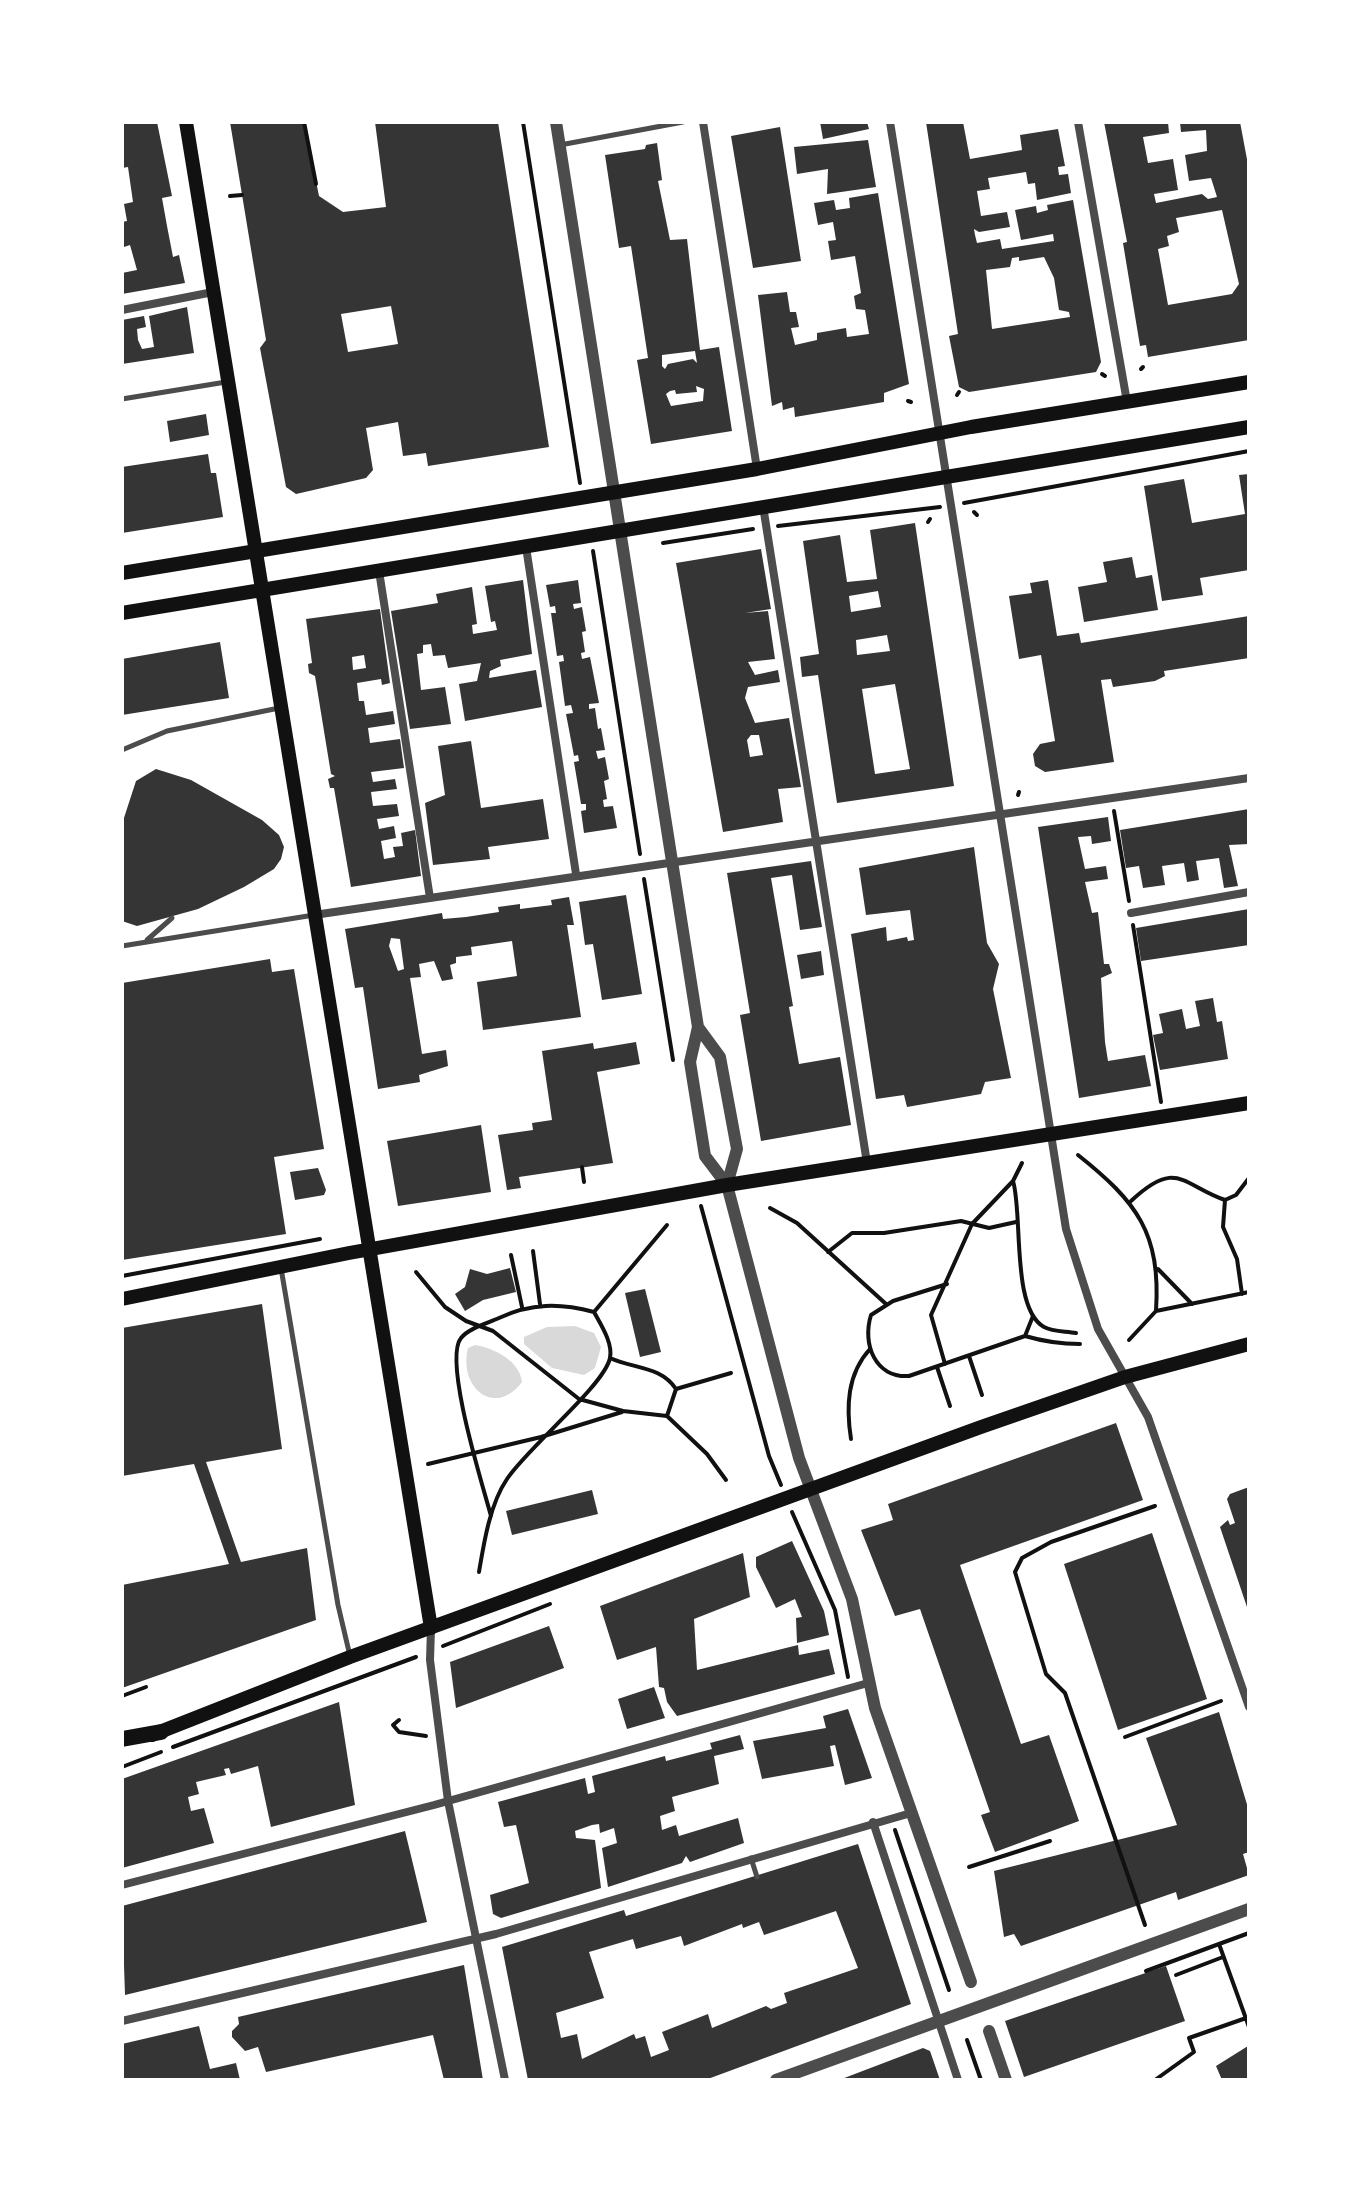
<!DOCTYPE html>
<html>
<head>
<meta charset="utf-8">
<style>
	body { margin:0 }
	#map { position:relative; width:1371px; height:2202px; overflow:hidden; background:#fff; font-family:"DM Sans",sans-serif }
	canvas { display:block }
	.frame { position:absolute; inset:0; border:124px solid #fff; pointer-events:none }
</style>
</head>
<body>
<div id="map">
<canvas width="1371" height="2202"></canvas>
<div class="frame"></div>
</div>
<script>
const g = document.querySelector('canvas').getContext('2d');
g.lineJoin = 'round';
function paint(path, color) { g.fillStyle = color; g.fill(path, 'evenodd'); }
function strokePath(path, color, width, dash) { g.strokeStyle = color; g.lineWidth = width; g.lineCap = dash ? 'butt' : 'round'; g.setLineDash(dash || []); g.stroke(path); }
paint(new Path2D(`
	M575,1326l19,7 7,14 -6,21 -11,7 -32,-7 -28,-24v-7l23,-10z
	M475,1345c19,3 45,16 47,37 -27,36 -64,6 -54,-34z`), '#d9d9d9');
paint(new Path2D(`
	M122,122h35l15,74 -10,2 5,28 6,31 6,-2 6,28 -63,11v-21l15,-3 -7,-25 -6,2 -2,5v-30l5,-1 -3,-17 9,-2 -5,-35 -6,1z
	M230,122h74l15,74 24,16 43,-5 -11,-85h123l51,325 -121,19 -2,-13 -23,3 -5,-34 -32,6 7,42 -7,8 -70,16 -10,-7 -26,-139 6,-8zM391,306l7,38 -50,8 -7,-38z
	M820,122h47l2,7 -46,10z
	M926,122h37l7,37 52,-9 -2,-15 38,-6 7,37 -7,1 1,8 9,-1 3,19 -34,7 -2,-17 -7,1 -2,-12 -38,6 2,11 -13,2 4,25 26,-4 3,15 -31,5 -5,-3 1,6 2,8 23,-4 2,10 52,-8 -1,-7 -32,6 -6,-30 21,-4 1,7 11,-3 -1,-5 26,-5 28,162 -5,10 -127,20 -10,-5 -10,-51 9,-2zM1019,257v4l25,-4 10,21 5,32 10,2 1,5 -78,12 -6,-59 24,-3 2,-9z
	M1104,122h64l1,11 -26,4 5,26 25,-4 5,31 -24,4 2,9 46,-9 6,5 9,-2 -6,-19 -22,3 -4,-26 22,-4 -1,-21 -25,2 -1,-10h60l9,48v170l-101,17 -2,-12 -6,1 -17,-103 4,-1zM1222,210l17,74 -7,10 -64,11 -10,-56 11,-3 -2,-10 12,-4 -3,-14z
	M780,127l21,134 -48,7 -22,-132z
	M868,140l8,47 -49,7 1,-25 -31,5 -3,-27z
	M657,143l5,37 -4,1 12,59 17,-1 13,111 19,-3 13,84 -81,13 -14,-84 11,-2 -17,-112 -12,2 -14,-93 40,-6 1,-4zM695,351l2,12 -4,-4 -25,5 -3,5 -3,-3v-11zM696,386l8,3 -1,12 -32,5 -5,-12 4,-3 5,-1 1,4 21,-2z
	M878,193l31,191 -25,9v9l-89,15 -1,-10 -11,3 -1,-8 -10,4 -14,-111 29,-3 3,20h6l3,15 -8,1 4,17 22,-5v-7l29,-5 1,9 22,-3 -4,-24 -9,-1 -2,-13 7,-3 -6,-37 -24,4 -3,-19 8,-1 -3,-18 -15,3 -4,-22 20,-3 2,10 14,-2 -1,-10z
	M187,307l7,46 -72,11v-44l22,-4 2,11 -9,2 1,11 4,9 12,-2 -5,-31z
	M206,414l3,21 -39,7 -3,-21z
	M208,454l3,19h5l7,44 -101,16v-66z
	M1249,474v96l-49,8 3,17 -41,6 -18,-115 40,-7 8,44 53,-9 -6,-39z
	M915,523l39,263 -117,17 -19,-128 -16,2 -2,-20 19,-3 -16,-113 37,-6 7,47 30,-3 -7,-49zM878,591l3,16 -30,5 -2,-16zM887,635l3,16 -33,4 -1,-15zM895,684l15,85 -35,5 -13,-85z
	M761,549l10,60 -26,4 23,-2 7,48 -27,3 7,13 23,-5 2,12 -32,5 -3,11 10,25 34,-5 12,69 -23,2 5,33 -60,10 -47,-269zM751,735h8l4,20 -13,2 -3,-17z
	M1132,557l4,21 16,-3 6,35 -74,12 -6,-35 29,-5 -4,-20z
	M523,580l9,74 -32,6 1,6 -11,5 -1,7 47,-8 6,37 -77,14 -6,-37 18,-3 4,-18 -33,5 -3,-13 -12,1 -2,-12 -8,1v8l-6,1 4,36 24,-3 6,37 -41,5 -19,-118 47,-8 -2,-9 36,-7 5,37 -5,1 1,9 24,-4 -2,-9 -4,1 -6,-36z
	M578,580l3,23 -8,1 1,5 8,-2 4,24 -4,1 3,20 -4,1 1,6 8,-2 9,46 -10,1v5l6,-1 3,21 3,-1 4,22 -9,1 2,8 7,-2 4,22 -5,2 3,18 -4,1 1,7 9,-1 4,22 -33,5 -3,-22 5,-1v-6h-5l-7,-42 5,-1 -1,-6 -4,1 -8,-42 7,-1 -2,-8 -6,1 -6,-44 5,-1 -1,-6 -6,1 -6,-43h5l-1,-7 -5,1 -4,-22z
	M1048,580l9,56 22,-3 2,10 168,-27v42l-85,13 1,5 -10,5 -42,6 -2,-8 -10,1 13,82 -69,10 -10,-6 -2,-12 7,-10 15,-3 -14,-86 -22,4 -10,-63 23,-3 -2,-10z
	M380,609l10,74 -8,2 -1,-6 -24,4 2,18h5l2,14 27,-4 2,13 -27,4 2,15 30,-4 4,29 -33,4 2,10 22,-3 2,10 -26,3 2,14 24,-2 2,12 -22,3 2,10 15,-3 2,12 -15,3 3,18 11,-2 -2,-10 10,-1 -2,-13 14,-3 6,46 -70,11 -17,-99h-4l-2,-9 7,-3 -4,-2 -16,-98 -6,-3 -1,-9 4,-1 -6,-44zM364,655l2,13 -13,2 -1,-13z
	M220,642l9,56 -107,17v-56z
	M471,741l10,67 62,-9 6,40 -61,8 2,12 -57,6 -8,-62 20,-8 -7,-49z
	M156,769l35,11 71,40 17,15 5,12 -3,12 -7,10 -30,18 -46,22 -61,17 -15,-5v-97l14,-43z
	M1249,809v35l-20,1 9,41 -14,2 -5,-30 -23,3 3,19 -12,2 -3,-19 -22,3 3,19 -22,3 -4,-22 -13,2 -6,-38z
	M1108,817l3,24 -19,3 -1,-8 -13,1 7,32 21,-3 2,13 -23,3 7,31 6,-1 6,52h5l3,9 -11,5 4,64 3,19 37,-6 6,31 -72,12 -41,-271z
	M974,847l13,96 12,21 -6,25 18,89 -26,4 -4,12 -74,13 -3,-12 -28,4 -25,-165 35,-7 1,14 20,-4 1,4 6,-1 -4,-30 -44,5 -7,-47z
	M811,861l11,66 -22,3 -8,-55 -21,3 22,128 -4,1 10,57 41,-7 11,68 -90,16 -21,-126 10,-2 -23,-140z
	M626,895l16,99 -40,6 -9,-56 -8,1 -6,-43z
	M569,897l5,28h-7l14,92 -98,13 -6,-48 40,-6 -5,-35 -41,6 1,8 -16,2v6l-6,2 3,14 -11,2 -8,-20 -15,3 2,13 -11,1 12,76 24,-4 2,16 -29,9 1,7 -42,7 -15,-102 -8,1 -10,-59 97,-16 1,6 23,-2 33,-5 -1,-5 22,-3v5l32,-4 -1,-5zM391,938l9,1 4,30 -6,2 -9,-25z
	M1249,909v36l-108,16 -5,-33z
	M821,951l3,24 -23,4 -4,-24z
	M270,959l2,13 22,-3 30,180 -50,8 12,77 -164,26v-277z
	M1213,998l4,24 5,-1 6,38 -68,11 -7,-35 10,-2 -4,-19 23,-5 4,20 14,-3 -5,-25z
	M636,1042l4,22 -43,8 16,91 -94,14 2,11 -14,2 -9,-55 35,-5 -1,-7 20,-3 -10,-69 51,-8 1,6z
	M481,1125l10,67 -93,14 -11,-65z
	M318,1168l8,22 -2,5 -29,5 -5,-28z
	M510,1268l6,24 -33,8 -18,11 -10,-17 10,-7 5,-18 17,5z
	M645,1289l16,63 -21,5 -15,-64z
	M262,1304l20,145 -76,13 35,100 66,-14 9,72 -194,68v-103l107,-21 -35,-100 -72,12v-148z
	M1116,1423l27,77 -183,65 61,179 28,-9 30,86 -84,31 -14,-37 9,-3 -70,-203 -25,7 -34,-86 32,-10 -5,-16z
	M1249,1487v126l-29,-86 8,-7 2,5 5,-2 -8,-24 3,-5z
	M592,1490l6,24 -86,21 -6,-24z
	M1152,1533l55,166 -89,31 -54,-166z
	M792,1541l32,70 5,24 -32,8 -1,-25 6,-1 -7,-18 -19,9 -20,-41v-10z
	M743,1553l7,44 -56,22 3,51 101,-25 1,10 30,-6 6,25 -158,42 -10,-14 -3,-14 -5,-1 -3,-40 -39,13 -17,-54z
	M549,1626l15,42 -108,40 -6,-46z
	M654,1687l11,31 -38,11 -9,-30z
	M339,1702l16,103 -84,22 -13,-61 -27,8 -2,-6 -5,1 2,6 -30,7 3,12 -11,3 3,14 13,-3 10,35 -92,25v-89z
	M848,1709l24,69 -27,7 -10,-40 -5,1 4,20 -72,13 -9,-38 73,-13 -3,-12z
	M1219,1712l30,99v41l-6,2 6,21 -71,25 -2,-8 -155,54 -7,-12 -10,3 -10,-66 183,-46 -31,-87z
	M740,1735l4,14 -30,7 5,28 -47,13 3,14 -15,5 2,14 14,-5 3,11 59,-18 6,25 -54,19 -4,-6 -4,7 -74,24 -6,-39 15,-5 -3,-15 -14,5 -1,-9 -7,1 -17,6 1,7 19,2 6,48 -100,30 -8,-4 -3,-19 39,-12 -13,-58 -12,2 -6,-25 87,-24 3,16 7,-2 -3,-16 73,-20 1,5 46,-12 -2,-6z
	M405,1831l22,91 -302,73 -3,-89z
	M858,1844l53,160 -206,76h-177l-26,-133 122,-37 2,6zM836,1911l22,57 -74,25 3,10 -16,6 -5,-3 -54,22 -4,-14 -46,18 7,18 -18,7 -6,-21 -9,3 -2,-5 -52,25 -5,-25 -16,4 -5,-25 48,-15 -15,-46 44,-13 3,10 45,-13 3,10 58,-22 1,4 16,-6 5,13z
	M464,1965l19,115h-39l-11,-45 -167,37 -8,-25 -13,4 -13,-14v-6l7,-7 -1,-7z
	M1166,1966l19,55 -161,56 -19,-56z
	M199,2026l11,43 26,-6 4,17h-118v-36z
	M1248,2046l1,34h-27l-6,-14z
	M923,2048l7,3 10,29h-101z`), '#353535');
strokePath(new Path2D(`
	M304,122l12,62
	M523,122l57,361
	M230,196l12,-1
	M1141,369l2,-2
	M1102,374l3,2
	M957,395l2,-3
	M908,401l3,1
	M964,503l285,-52
	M974,512l3,3
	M928,522l2,-3
	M778,526l162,-19
	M663,543l90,-14
	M593,551l47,303
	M1018,795l1,-3
	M1114,811l15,90
	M644,879l29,181
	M1133,925l28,177
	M1078,1155c59,47 83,78 78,156
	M1022,1163l-9,18c10,32 -2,128 31,146 9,5 22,4 32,6
	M582,1167l2,15
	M1225,1200l-2,27 14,32 5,35
	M1131,1201c46,-43 51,-16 94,-1l11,-5 13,-17
	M701,1206l68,250 12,29
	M770,1208l27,15 89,81
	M533,1251l7,53
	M828,1252l24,-19h32l77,-12 28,7 27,-6
	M511,1255l11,52
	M1158,1269l34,35
	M416,1272l29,35 21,14 27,10 86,68 44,12 44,5 40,38 19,26
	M122,1276l198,-37
	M947,1284l-54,17 -22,14c-9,29 4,63 38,61l116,-40 8,-20
	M1025,1336c17,5 38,8 55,8
	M1129,1340l27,-29 93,-19
	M969,1356l13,39
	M610,1358c24,11 51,8 66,31
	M945,1364l-14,-49 41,-91 41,-43
	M937,1367l13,39
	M667,1416l9,-27 55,-16
	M851,1439c-5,-32 -4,-65 19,-90
	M428,1464l113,-27 81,-25
	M792,1512l43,98 13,67
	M491,1516c-8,-30 -48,-156 -30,-178 8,-10 27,-15 38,-20 32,-15 61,-15 95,-6
	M479,1572c5,-30 11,-68 28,-93 20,-31 97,-93 103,-121 3,-15 -9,-33 -16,-46l73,-87
	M443,1646l107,-42
	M122,1696l24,-9
	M399,1720l-6,5 6,7 27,4
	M1125,1737l96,-36
	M173,1747l243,-90
	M122,1767l39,-15
	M895,1830l54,160
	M969,1867l81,-26
	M1145,1925l-80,-232 -19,-19 -31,-102 7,-14 29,-16 104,-36
	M1249,1933l-30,11 30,83
	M1146,1971l73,-27
	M1176,1975l47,-18
	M967,2040l14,40
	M1155,2080l39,-28 -5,-14 60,-21`), '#111', 4);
strokePath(new Path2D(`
	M560,145l123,-23
	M122,399l104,-17
	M122,750l45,-19 112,-23
	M147,940l25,-22
	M122,946l192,-31
	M281,1268l57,337 12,51
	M751,1858l6,19`), '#4c4c4c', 5);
strokePath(new Path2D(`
	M703,122l54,347
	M890,122l176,1107 32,100 50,88 101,290
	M1078,122l49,280
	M122,310l91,-18
	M763,506l104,657
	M526,547l50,327
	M379,571l51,327
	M1131,913l118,-21
	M314,915l935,-137
	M431,1628l-1,32 18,141 57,279
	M873,1822l85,258
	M122,1885l312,-80 434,-122
	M122,2021l374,-87 415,-121`), '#4c4c4c', 8);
strokePath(new Path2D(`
	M556,122l142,905 -8,35 15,94 22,29 72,273 53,141 23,109 96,274
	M698,1027l22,30 17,92 -10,36
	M989,2031l17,49
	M776,2080l473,-171`), '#4c4c4c', 12);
strokePath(new Path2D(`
	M186,122l245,1506
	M122,573l635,-104 214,-42 278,-45
	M122,613l1127,-186
	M122,1299l227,-46 378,-68 522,-82
	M152,1735l198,-78 631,-230 144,-50 124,-33`), '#111', 14);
strokePath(new Path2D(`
	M122,1739l39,-7`), '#111', 16);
</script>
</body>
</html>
